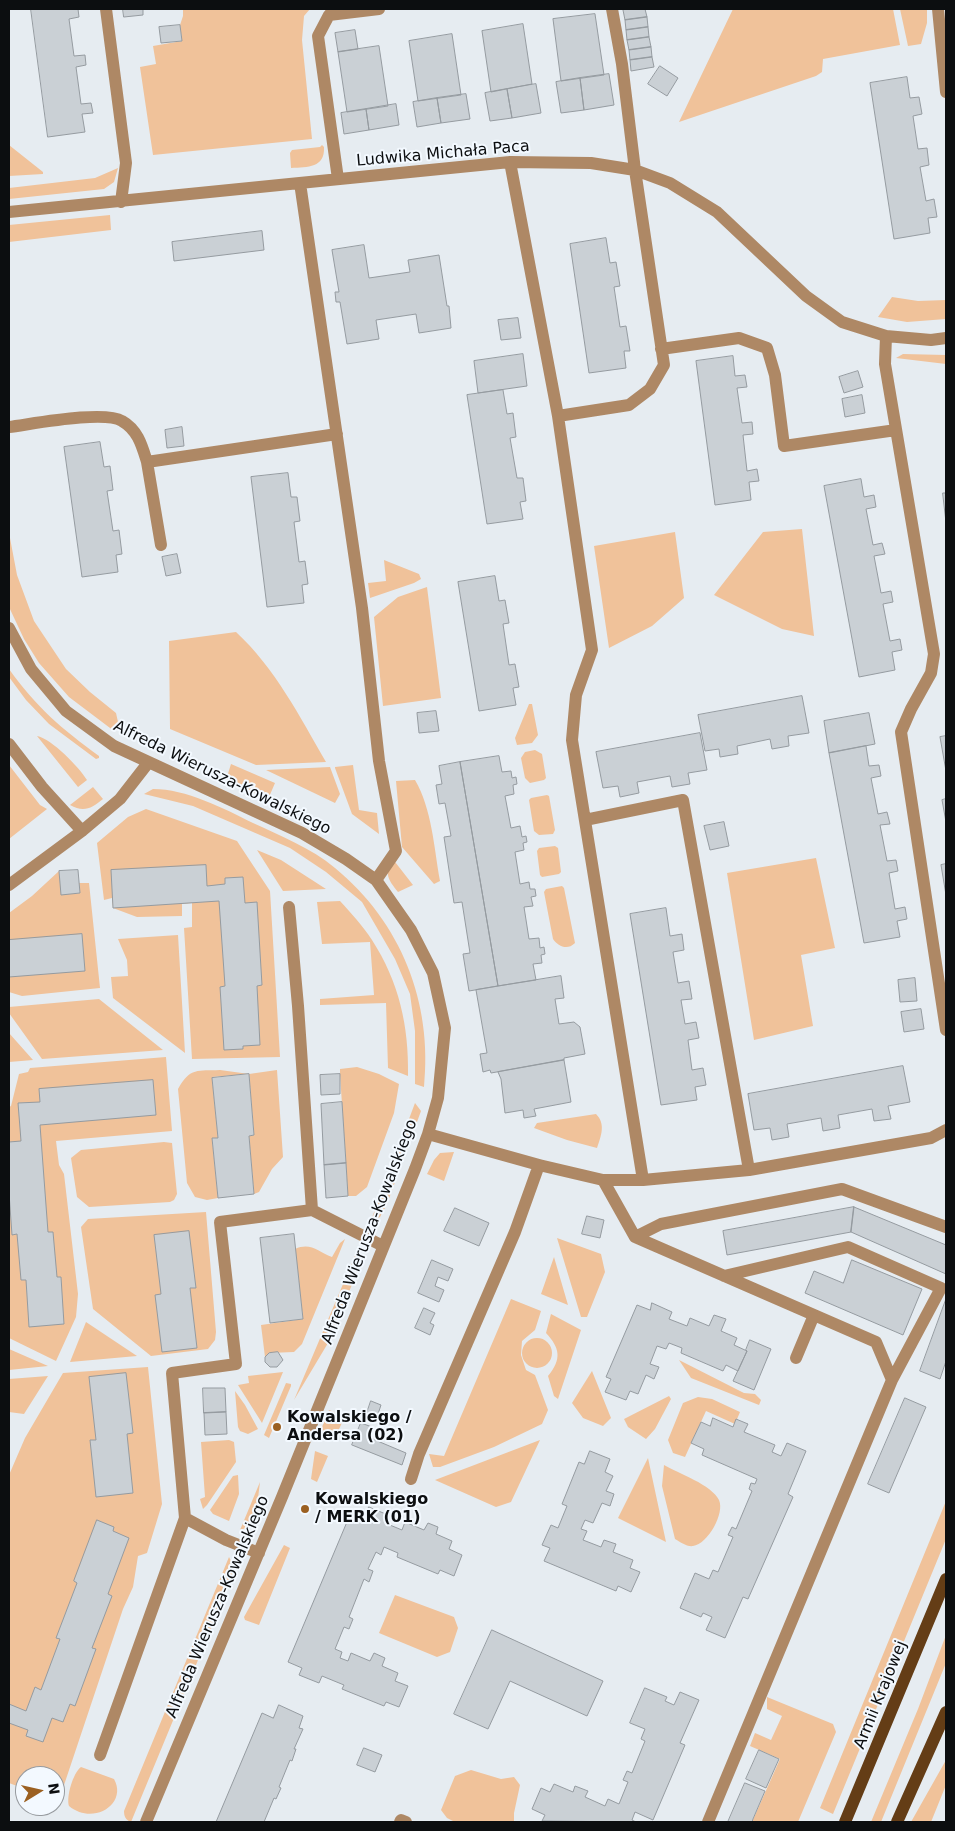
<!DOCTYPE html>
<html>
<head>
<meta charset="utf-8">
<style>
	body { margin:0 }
	#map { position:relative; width:955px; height:1831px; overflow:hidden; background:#e6ecf1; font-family:"DejaVu Sans",sans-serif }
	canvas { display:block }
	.frame { position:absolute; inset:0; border:10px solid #0c0e10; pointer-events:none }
	.north { position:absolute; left:15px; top:1766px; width:50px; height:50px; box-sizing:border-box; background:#f3f9ff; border:1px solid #979b9f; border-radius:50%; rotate:81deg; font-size:14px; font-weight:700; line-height:20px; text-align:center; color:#0c0e10 }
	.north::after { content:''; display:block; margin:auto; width:18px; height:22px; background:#9b6021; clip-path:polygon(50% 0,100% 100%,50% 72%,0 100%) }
</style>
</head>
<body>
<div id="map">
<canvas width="955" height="1831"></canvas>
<div class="frame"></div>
<div class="north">N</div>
</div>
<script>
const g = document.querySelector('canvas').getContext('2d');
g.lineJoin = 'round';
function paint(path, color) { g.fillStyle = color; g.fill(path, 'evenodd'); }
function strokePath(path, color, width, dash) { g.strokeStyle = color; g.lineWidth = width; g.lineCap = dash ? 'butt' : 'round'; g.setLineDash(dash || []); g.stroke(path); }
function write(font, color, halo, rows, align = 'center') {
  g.font = font + ' "DejaVu Sans",sans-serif'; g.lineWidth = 4; g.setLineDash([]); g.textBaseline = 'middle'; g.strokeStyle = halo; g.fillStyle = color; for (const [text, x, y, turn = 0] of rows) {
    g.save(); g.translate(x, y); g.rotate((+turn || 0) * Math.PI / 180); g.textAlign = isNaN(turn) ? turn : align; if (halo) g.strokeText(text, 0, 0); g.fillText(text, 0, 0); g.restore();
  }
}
paint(new Path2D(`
	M183,9h127l-6,7 -2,24 10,99 -159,16 -13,-88 16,-3 -3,-18 29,-5 -2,-16 3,-9z
	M733,9h160l7,36 -77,14 -1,13 -6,4 -137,46z
	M900,9h27v14l-6,21 -13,2z
	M9,145l34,27v2l-34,2z
	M322,145l2,2c1,21 -16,20 -33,21l-1,-15 2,-3 28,-3z
	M118,168l-4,14 -10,7 -95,10v-11l86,-10z
	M110,215l1,15 -102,12v-17z
	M892,297l26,4 28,-1v19l-39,3 -29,-5z
	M903,354l43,1v9l-50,-6z
	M802,529l12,107 -32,-7 -68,-34 49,-63z
	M675,532l9,66 -32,28 -43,22 -15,-102z
	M10,538l7,37 17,46 32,48 24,23 26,21 2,9 -4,9 -45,-34 -30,-34 -15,-24 -15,-32v-68z
	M384,560l35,14 2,5 -7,4 -44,15 -2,-15 18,-2z
	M427,587l14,111 -58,8 -9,-89 24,-20z
	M236,632c39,36 64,85 90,130l-70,3 -86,-36 -1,-88z
	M9,669c27,38 53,60 90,87v2l-3,1 -47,-35 -23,-24 -17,-23z
	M529,704h3l6,31 -6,8 -15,2 -2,-7z
	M37,736c15,3 42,31 50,44l-9,7z
	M535,750l7,4 4,24 -2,2 -14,3 -5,-5 -4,-20 4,-6z
	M231,764l44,19 -6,14 -3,1 -40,-18z
	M9,765l31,40 7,4 -38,30z
	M353,765l6,45 18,3 2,21 -27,-20 -17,-46v-1z
	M330,767l10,27 -5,9 -69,-33z
	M415,780c17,29 19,68 25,101l-6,3 -32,-37 -6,-66z
	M93,787l10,12c-11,9 -19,14 -33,6z
	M153,789c33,0 70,19 100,34 28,13 58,25 82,45 66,54 98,135 89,219l-9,-3v-53l-5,-37 -15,-35 -33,-57 -36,-30 -36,-24 -97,-42 -49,-12z
	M547,795l2,1 6,34 -2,4 -14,1 -5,-4 -5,-31 2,-2z
	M146,809l91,32 33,50 10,166 -88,2 -8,-131 8,-1v-24l-10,1v12l-45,1 -24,-9 -1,-10 -8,2 -7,-57 31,-26z
	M555,846l3,2 3,24 -2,2 -17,3 -2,-2 -3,-24 2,-3z
	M257,850l24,10 45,29 -43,2z
	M392,858l21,27 -15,7c-11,-14 -13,-17 -6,-34z
	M816,858l19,90 -34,7 12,71 -59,14 -27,-167z
	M59,871l3,23 18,-1 -1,-10h10l11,105 -78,8 -13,-4v-79l23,-17z
	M562,886l2,2 11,55c-8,8 -17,3 -22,-4l-9,-47 2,-3z
	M340,901c11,12 23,25 32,39 27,42 37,86 36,136l-20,-8 -2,-65 -66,2v-6l54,-4 -4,-53 -48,2 -5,-42z
	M178,935l7,118 -72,-55 -2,-21 17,-1 -1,-16 -9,-21z
	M99,999l64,51 -121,9 -33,-46v-6z
	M9,1033l24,27 -24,2z
	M166,1057l6,74 -116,10 3,24 5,9 14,120 -2,23 -20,44 -47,-23v-231l2,-1 8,-32 9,-2 2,-4z
	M357,1067l22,7 20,10 -5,29 -27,74 -11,9h-8l-8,-122v-5z
	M220,1070l29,4 28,-4 6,87 -11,12 -13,23 -5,2 -5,-58 5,-1 -5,-61 -37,3 6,61h-6l6,60 -11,2 -12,-3 -8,-14 -9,-94c12,-22 20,-18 42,-19z
	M415,1103l6,8 -34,93 -7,13 -10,6z
	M596,1114c10,10 5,22 1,34l-30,-8 -33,-12 3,-5z
	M164,1142l8,1 5,51 -3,6 -4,2 -81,5 -12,-10 -6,-39 10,-8z
	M454,1152l-10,29 -17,-7 7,-14 6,-7z
	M206,1212l10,120 -1,8 -7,9 -57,7 -58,-47 -12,-82 7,-8z
	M557,1238l44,16 4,18 -18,45h-6z
	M345,1239l-43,105 -8,8 -25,1 -4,4 -4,-32 42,-6 -8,-70c16,-7 23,3 37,8l8,-14z
	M357,1251l2,3 1,11 -32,78 -34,57z
	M554,1257l14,48 -27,-11z
	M511,1299l30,12 -6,19 -13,11 -1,14 5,15 9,5 13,35 -6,14 -48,23 -54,20h-7l-4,-13 15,2z
	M551,1314l30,16 -23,69 -4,-3 -6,-20c14,-17 12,-28 -2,-43z
	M86,1322l51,34 -67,6z
	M522 1353a15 15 0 1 1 30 0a15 15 0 1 1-30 0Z
	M9,1349l39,17 -39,4z
	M679,1360l59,30 6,3 11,1 6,6 -2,5 -68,-27z
	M148,1367l14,137 -15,49 -9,3 -5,31 -10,22 -65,194 -3,-1v-26h-30v13l-16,-6v-308l16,-37 38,-65z
	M592,1371l19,47 -8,8 -20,-8 -11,-15z
	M283,1372l-21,51 -24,-38 11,-2 -1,-7z
	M48,1376l-24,38 -15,-2v-33z
	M286,1383l5,1v2l-22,52 -5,-3z
	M235,1391l10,14 13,24 -10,5 -8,-3 -2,-4z
	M669,1396l2,3 -16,30 -9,10 -18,-12 -4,-8z
	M698,1397l14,2 28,13 -5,12 -29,-13 -21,46 -12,-4 -5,-13 15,-37z
	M329,1410l16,6 -10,22 -15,-6z
	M229,1440l5,2 2,20 -29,43 -4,4 -3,-10 5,-2 -4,-55z
	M540,1440l-29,62 -15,5 -61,-27z
	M315,1451l13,5 -11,26 -6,-3z
	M648,1458l18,84 -48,-24z
	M664,1465c14,8 48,20 55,35 6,13 -11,44 -26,46 -6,1 -13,-4 -18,-7l-13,-53z
	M238,1475l1,19 -10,27 -16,-7 -3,-4 23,-34z
	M260,1482l-5,40 -9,6 -6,2z
	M946,1501v38l-113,275 -13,-6z
	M284,1545l6,3 -31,77 -14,-5 -1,-3z
	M229,1557l4,8 -1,13 -101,244c-5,-2 -7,-5 -7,-11z
	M395,1595l59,22 4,11 -8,24 -13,5 -58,-24z
	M946,1635v28l-65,159h-10l47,-113z
	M767,1697l66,27 3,8 -38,90h-46l28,-63 -30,-13 5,-13 16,7 11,-24 -15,-7z
	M946,1760v25l-15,37h-20z
	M81,1767l33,12c14,25 -21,47 -45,27 -3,-9 4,-33 12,-39z
	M471,1770l30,9 13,-2 6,8 -6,28v9h-59l-8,-4 -6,-8 14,-34z`), '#f0c29a');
const building = new Path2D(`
	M31,9h47l1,8 -10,2 5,37 11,-1 1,10 -10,2 5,37 10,-1 2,10 -11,1 3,18 -37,5z
	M123,9h20v6l-19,2z
	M633,9h12l2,8 -22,3 -2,-10z
	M595,14l9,61 -43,6 -8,-62z
	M647,17l1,10 -22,3 -1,-10z
	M523,24l9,60 -41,8 -9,-61z
	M180,25l2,16 -21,2 -2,-16z
	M648,27l1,10 -22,3 -1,-10z
	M355,30l3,19 -20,3 -3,-19z
	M452,34l9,61 -43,6 -9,-60z
	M649,37l2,10 -22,3 -2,-10z
	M379,46l9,60 -41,6 -9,-60z
	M651,47l1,10 -22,3 -1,-10z
	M652,57l2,10 -23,4 -1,-11z
	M660,66l18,12 -11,18 -19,-12z
	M609,74l5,31 -30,5 -4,-32z
	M907,77l3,21 9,-1 3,17 -9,2 5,33 9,-1 2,17 -9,2 6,34 8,-2 3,18 -9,1 2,15 -36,6 -24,-156z
	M580,78l4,32 -23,3 -5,-31z
	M536,84l5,29 -29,5 -5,-29z
	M507,89l5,29 -22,3 -5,-28z
	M466,94l4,25 -29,4 -4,-25z
	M437,98l4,25 -24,4 -4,-25z
	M396,104l3,21 -30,5 -3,-21z
	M366,109l3,21 -25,4 -3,-21z
	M262,231l2,19 -90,11 -2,-19z
	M606,238l4,25 6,-1 4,24 -6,1 6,40 6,-1 4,25h-6l2,17 -37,5 -19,-129z
	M364,245l5,33 41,-6 -2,-12 31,-5 8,51h2l2,22 -32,5 -3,-19 -40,6 3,19 -32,5 -7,-42h-4l-1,-10h4l-7,-42z
	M518,318l3,20 -20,2 -3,-20z
	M523,354l4,32 -49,7 -4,-32z
	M733,356l2,20 10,-1 2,12 -10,1 5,35 10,-1 1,12 -10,1 4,36 10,-2 2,12 -10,1 2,18 -36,5 -19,-144z
	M858,371l5,16 -19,6 -5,-16z
	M503,390l4,24 6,-1 3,24 -6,1 7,40h6l3,23 -6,1 3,17 -36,5 -20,-129z
	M862,395l3,18 -20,4 -3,-18z
	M182,427l2,19 -17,2 -2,-18z
	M100,442l4,25 6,-1 3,24 -6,1 6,40 6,-1 3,24 -6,1 2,17 -36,5 -18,-130z
	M288,473l3,24h6l3,24 -6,1 5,40 6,-1 3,23 -6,1 2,18 -37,4 -16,-130z
	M861,479l3,18 10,-2 2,12 -10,2 7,36 9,-2 3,11 -11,2 7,37 10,-2 2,11 -10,2 7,37 10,-2 2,11 -10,2 3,18 -36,7 -35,-191z
	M943,493h3v29z
	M177,554l4,19 -15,3 -4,-19z
	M495,576l4,25 6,-1 4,23 -6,1 6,41 6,-1 4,23 -6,1 3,17 -37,6 -21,-129z
	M802,696l7,37 -21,3 1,10 -17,3 -2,-10 -33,7 1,8 -18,3 -1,-8 -14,2 -7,-36z
	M436,711l3,20 -20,2 -2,-20z
	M869,713l6,31 -46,9 -5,-32z
	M700,733l7,37 -19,3 2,11 -18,3 -2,-11 -33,6 2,11 -19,4 -2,-11 -15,2 -7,-36z
	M946,736v35l-6,-34z
	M866,746l3,20 10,-1 2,11 -10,2 7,36 9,-2 3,12 -10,1 7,36 9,-1 2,11 -9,2 6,36 10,-2 2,12 -10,2 3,16 -36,6 -35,-190z
	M499,756l3,16 9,-1 1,7 4,-1 1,7 -4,1 1,9 -9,2 6,32 9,-2 2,11 4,-1 1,6 -4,1 1,7 -9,2 5,32 9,-2 1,7h5l1,7 -5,1 2,9 -9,1 5,32 10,-1 1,10 4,-1 1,7 -4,1 1,8 -9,1 3,16 -38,6 -38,-224z
	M460,762l38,224 -29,5 -6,-37 7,-1 -8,-51 -8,1 -10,-66 7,-1 -6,-33 -6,1 -3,-19 6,-1 -3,-18z
	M946,799v23l-4,-22z
	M724,822l5,24 -19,4 -6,-24z
	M946,864v31l-5,-30z
	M206,865l1,21 18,-2v-6l18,-1 2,26 12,-1 5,83 -5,1 3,59 -17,1v3l-19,1 -4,-63 5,-1 -6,-85 -106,7 -2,-38z
	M78,870l2,23 -19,2 -2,-24z
	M666,908l4,28 12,-2 2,16 -11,2 5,31 11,-2 3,18 -11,1 4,24 11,-2 3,16 -11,2 4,30 11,-2 3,17 -11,2 2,13 -36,5 -31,-191z
	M82,934l3,37 -76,6v-37z
	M561,976l3,22 -9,1 4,25 15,-2 6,5 5,27 -21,4v2l-73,13 -1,-3 -7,2 -3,-18 7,-1 -11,-63z
	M915,978l2,23 -17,1 -2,-22z
	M921,1009l3,20 -20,3 -3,-20z
	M564,1060l7,42 -37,7 2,7 -12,2 -1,-8 -18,3 -4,-34 -3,-7z
	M903,1066l7,36 -22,4 3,13 -17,2 -2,-12 -34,6 2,13 -17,3 -2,-13 -34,6 2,13 -17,3 -2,-12 -16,2 -6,-36z
	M249,1074l5,61 -5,1 5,58 -36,4 -6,-60h6l-6,-60z
	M340,1074v20l-19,1 -1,-20z
	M153,1080l3,35 -116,10 8,107h5l4,45h4l3,47 -35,3 -3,-47h-5l-4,-46 -5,1 -3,-42v-51l12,-1 -3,-38 22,-1 -1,-13z
	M342,1102l4,61 -22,2 -3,-61z
	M346,1163l2,33 -22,2 -2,-33z
	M854,1207l-3,25 -124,23 -4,-24z
	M854,1207l92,38v29l-95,-42z
	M455,1208l34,15 -10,23 -35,-15z
	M587,1216l17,4 -4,18 -18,-4z
	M189,1231l7,57h-6l7,60 -35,4 -7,-57 6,-1 -7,-59z
	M294,1234l9,85 -33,4 -10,-85z
	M432,1260l21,9 -5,12 -10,-4 -3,9 9,4 -5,12 -21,-9z
	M852,1260l70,29 -19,46 -98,-42 9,-22 29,12z
	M946,1299v62l-6,18 -20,-8z
	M652,1303l20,9 -3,7 18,7 3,-8 19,8 5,-11 12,4 -5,12 16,7 -3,7 13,6 -9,20 -12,-6 -3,6 -42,-18 1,-5 -13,-5 -3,6 -9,-3 -7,18 9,3 -5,12 -8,-4 -8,19 -8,-3 -4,9 -21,-8 6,-13 -5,-2 31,-72 13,5z
	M424,1308l11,5 -5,10 4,2 -4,10 -15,-7z
	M750,1340l21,9 -17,41 -21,-9 14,-30 -1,-1z
	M278,1352l5,8 -6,7h-7l-5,-5v-5l4,-4z
	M126,1373l7,60 -6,1 6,59 -37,4 -6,-57h6l-7,-63z
	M203,1388h22l1,24 -22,1z
	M905,1398l21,9 -37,86 -21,-9z
	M371,1401l10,4 -4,12 -10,-4z
	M226,1412l1,22 -22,1 -1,-22z
	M713,1418l20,9 3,-8 12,5 -4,8 31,13 -3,7 9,4 6,-13 19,8 -18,43 5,3 -45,102 -5,-2 -18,41 -19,-8 6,-13 -9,-4 -2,4 -21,-9 15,-35 14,6 4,-9 5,2 15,-35 -5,-2 4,-8 4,2 16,-38 -3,-2 2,-6 4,1 2,-5 -55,-24 2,-6 -13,-6 10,-21 9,4z
	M361,1423l11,4 -4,10 38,16 -4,12 -50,-20z
	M590,1451l20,8 -5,13 8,4 -7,15 8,3 -4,12 -8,-3 -9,20 -8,-3 -4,9 6,2 -4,9 18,7 3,-7 12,4 -3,8 20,8 -3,8 10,4 -9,20 -13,-6 -2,5 -72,-30 6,-13 -8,-3 9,-20 7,3 9,-22 -5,-2 17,-42 5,2z
	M369,1507l19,8 -3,8 17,7 3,-8 19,8 4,-7 10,4 -2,7 16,7 -3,8 13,6 -8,21 -14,-6 -2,4 -41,-17 1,-4 -14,-6 -3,8 -5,-3 -8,17 5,2 -4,11 -5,-3 -15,38 4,2 -4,10 -5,-2 -9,22 7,3 -2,6 8,3 3,-8 19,8 4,-8 11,5 -3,8 16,7 -3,8 13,5 -9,21 -13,-5 -2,4 -42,-17 2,-4 -22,-9 -3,7 -20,-8 3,-7 -14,-6 64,-152 13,5z
	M97,1520l17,7 -1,4 16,7 -21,56 4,2 -20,52 4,1 -21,57 -5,-2 -7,18 -11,-4 -9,24 -17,-6 2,-6 -19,-7v-19l17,7 9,-24 6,3 19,-51 -4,-1 21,-55 -3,-2z
	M492,1630l111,51 -16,35 -77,-35 -22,48 -34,-15z
	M645,1688l22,9 -2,4 9,4 6,-13 19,8 -19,43 5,2 -32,75 -18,-8 -3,8 4,2 -94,-1 3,-6 -13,-6 9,-21 9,4 4,-8 19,8 2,-6 13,5 -3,6 20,9 3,-7 11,5 9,-22 -5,-2 4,-9 5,2 13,-32 -4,-2 4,-10 -15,-6z
	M279,1705l24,11 -4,12 4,1 -9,20h2l-4,12 -2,-1 -11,27 2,1 -5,11 -2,-1 -10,24h-48l46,-109 11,5z
	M364,1748l18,7 -7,17 -18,-7z
	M759,1750l20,9 -13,29 -20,-9z
	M745,1783l20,8 -12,28 -1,3h-24z`);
paint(building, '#cad0d5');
strokePath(building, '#959ba0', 1);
strokePath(new Path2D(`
	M106,9l20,154 -5,39
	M938,9l8,83
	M510,162l48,254 71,-11 21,-16 14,-24 -29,-195 -13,-106 -10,-55
	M338,179l-20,-143 11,-21 50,-6
	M300,183l62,425 17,153 17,90 -20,29
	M9,212l501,-50 81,1 44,7 35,13 47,29 89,84 36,26 44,14 45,4 15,-2
	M886,336l-1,28 49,290 -3,19 -20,36 -10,23 45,298
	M661,349l78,-11 28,10 8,27 9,71 112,-16
	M558,416l34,234 -16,45 -4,45 71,440
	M9,427c24,-3 95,-17 113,-6 16,9 20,25 25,41l190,-28
	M147,462l14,83
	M9,628l22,41 35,42 48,35 188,87 44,26 30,21 35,50 22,43 12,55 -7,70 -10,36 -13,35 -133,328 -136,325
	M9,744l33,43 40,44
	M585,820l98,-20 66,370
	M9,885l73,-54 38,-32 28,-36
	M428,1134l111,31 64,15h40l106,-10 182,-32 15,-8
	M603,1180l32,57 241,105 16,38 -184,442
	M312,1210l71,36
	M635,1237l26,-13 181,-35 104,38
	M724,1276l124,-29 93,41 -49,92
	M796,1358l18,-43
	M411,1479l8,-25 96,-222 24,-67
	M185,1518l41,22 33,13
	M100,1755l85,-237 -13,-145 64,-9 -16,-142 92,-12 -14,-204 -9,-99
	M400,1822l1,-2 5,2`), '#ae8865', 12);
strokePath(new Path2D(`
	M845,1822l101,-243
	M897,1822l49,-110`), '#643d16', 12);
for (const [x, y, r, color] of [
	[277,1427,5,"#9b6021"],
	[305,1509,5,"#9b6021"]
]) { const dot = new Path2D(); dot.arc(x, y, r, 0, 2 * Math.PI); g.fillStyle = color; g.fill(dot); strokePath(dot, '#f3f9ff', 2); }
write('16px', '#0c0e10', '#f3f9ff', [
	["Ludwika Michała Paca",443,154,-5],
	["Alfreda Wierusza-Kowalskiego",222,778,26],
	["Alfreda Wierusza-Kowalskiego",370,1232,-69],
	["Alfreda Wierusza-Kowalskiego",218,1607,-67],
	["Armii Krajowej",881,1695,-68]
]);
write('bold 16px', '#0c0e10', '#f3f9ff', [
	["Kowalskiego /",287,1418],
	["Andersa (02)",287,1436],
	["Kowalskiego",315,1500],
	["/ MERK (01)",315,1518]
], 'left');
</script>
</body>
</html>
